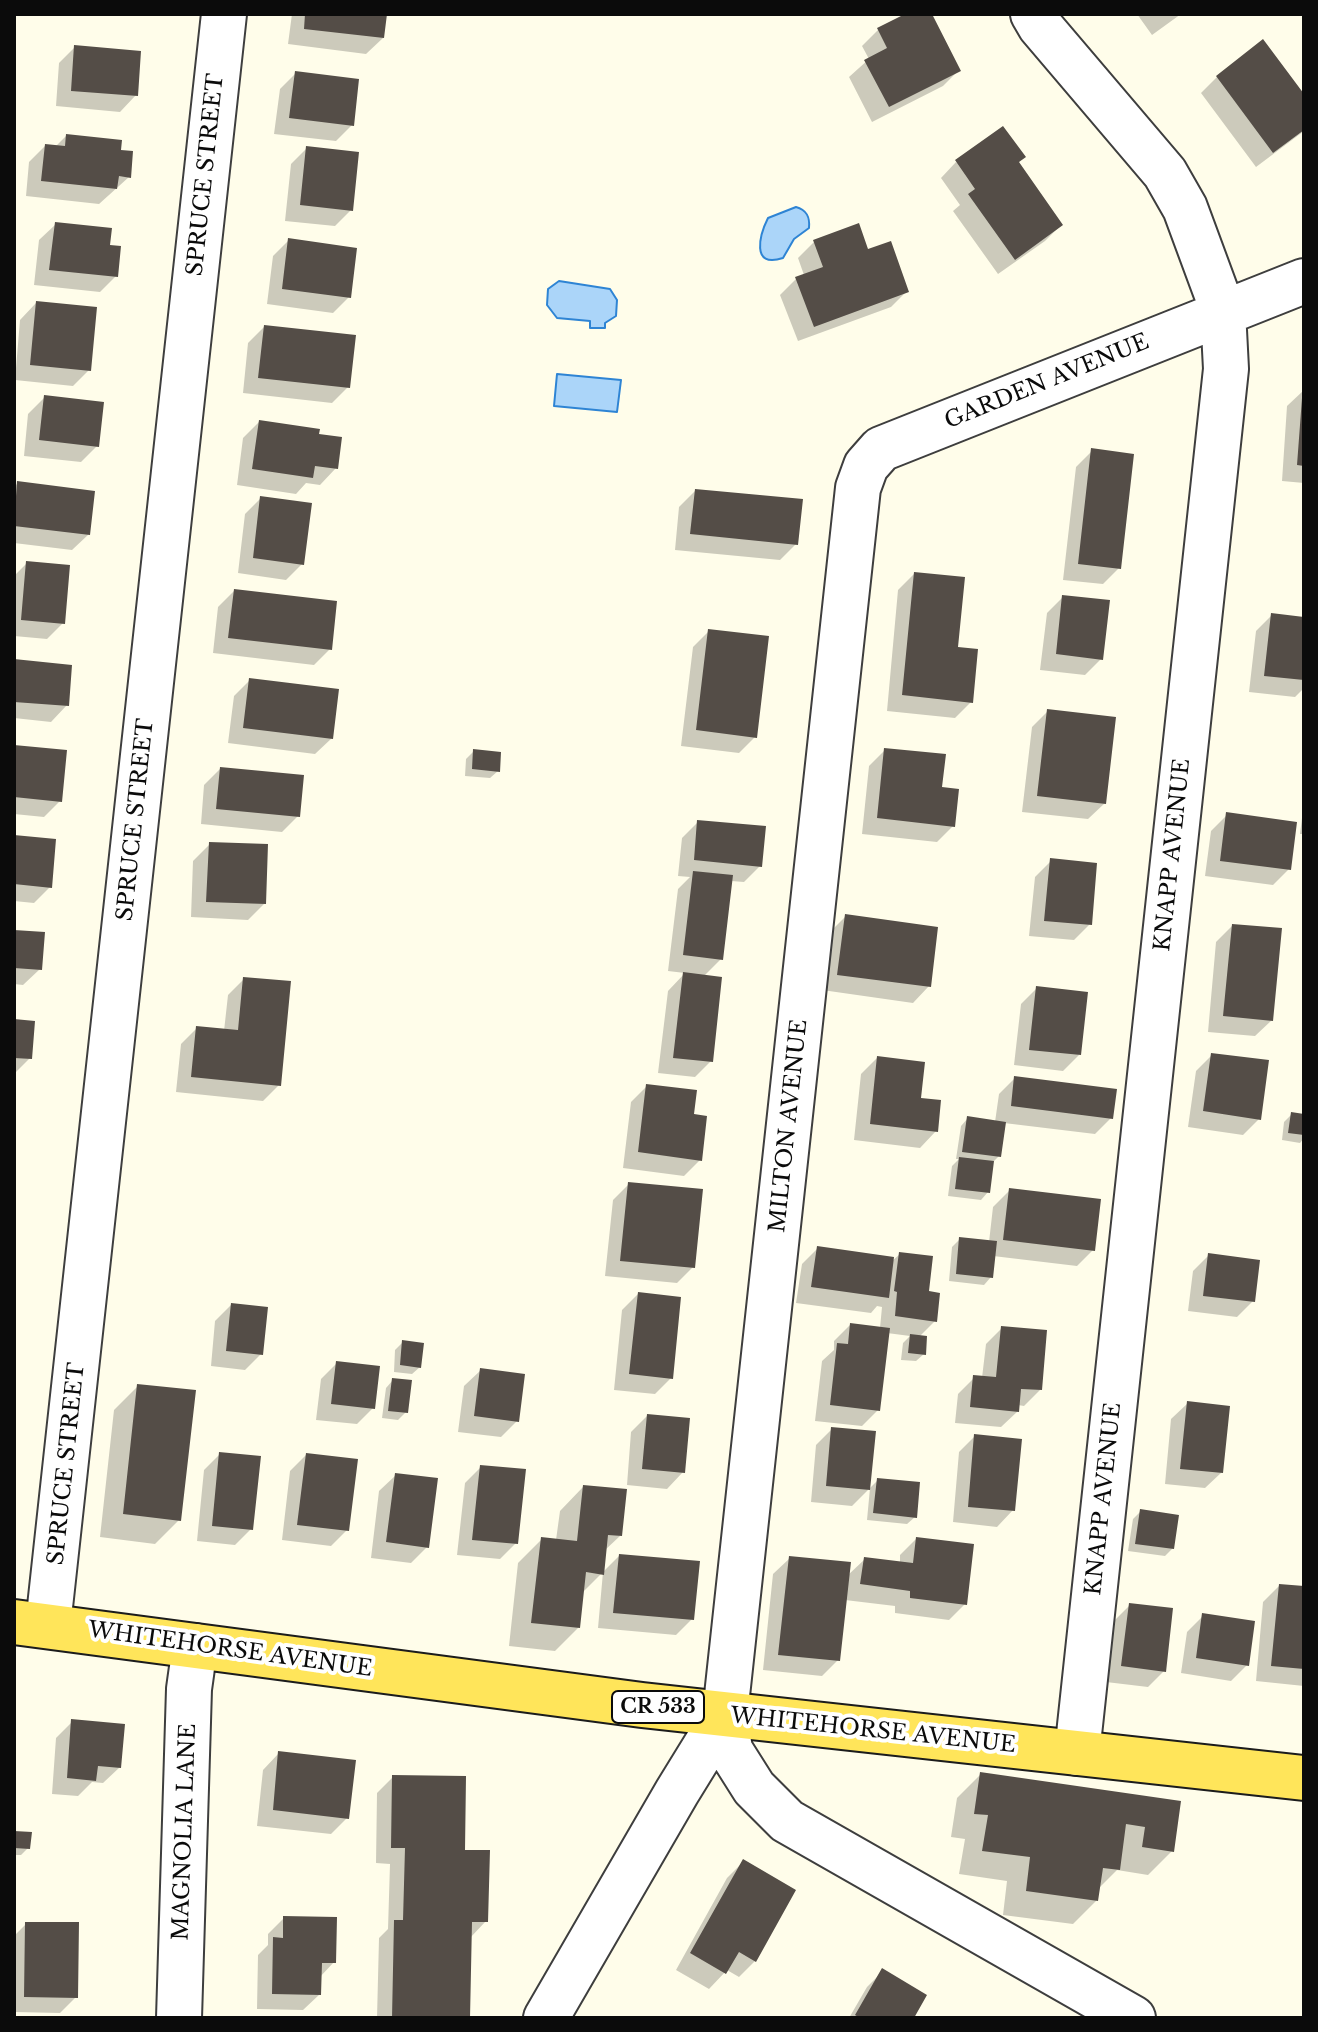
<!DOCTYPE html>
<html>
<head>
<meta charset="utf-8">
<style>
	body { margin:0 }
	#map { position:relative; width:1318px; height:2032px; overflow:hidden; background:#fffdea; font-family:"Libre Baskerville",serif }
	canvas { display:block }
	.frame { position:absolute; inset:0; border:16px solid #0b0b0b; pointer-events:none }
</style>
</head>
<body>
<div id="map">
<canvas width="1318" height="2032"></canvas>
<div class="frame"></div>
</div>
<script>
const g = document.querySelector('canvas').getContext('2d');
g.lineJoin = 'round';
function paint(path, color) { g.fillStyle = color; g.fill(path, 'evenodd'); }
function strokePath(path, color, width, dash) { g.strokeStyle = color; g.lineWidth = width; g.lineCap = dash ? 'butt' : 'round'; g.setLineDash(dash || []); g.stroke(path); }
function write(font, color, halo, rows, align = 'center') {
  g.font = font + ' "Libre Baskerville",serif'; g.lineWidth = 8; g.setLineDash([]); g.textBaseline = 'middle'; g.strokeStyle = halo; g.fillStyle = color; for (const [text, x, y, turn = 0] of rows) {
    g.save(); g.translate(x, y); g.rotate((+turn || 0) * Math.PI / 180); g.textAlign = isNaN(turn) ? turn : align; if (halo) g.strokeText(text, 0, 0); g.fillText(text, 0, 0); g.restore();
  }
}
const water = new Path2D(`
	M796,207c11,3 14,10 13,21l-15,11 -11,19c-33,11 -23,-24 -15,-40z
	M559,281l51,8 7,11 -1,16 -11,7v5h-15v-7l-33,-3 -10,-13 1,-16z
	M557,374l64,6 -4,32 -63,-6z`);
paint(water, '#abd5f9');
strokePath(water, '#2e84d4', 2);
paint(new Path2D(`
	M292,14h93l-2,24 -17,16 -78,-10z
	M909,14h21l29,56 -16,16 -71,36 -23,-45 20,-18 -7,-13 16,-16z
	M1137,14h44l-29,21z
	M75,47l61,48 -16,17 -64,-6 3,-43z
	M296,73l56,52 -16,16 -62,-7 6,-45z
	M1217,77l87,20v34l-48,36 -55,-74z
	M66,136l53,16 10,25 -30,27 -73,-8 3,-34 16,-16 10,1z
	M307,148l44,62 -16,16 -50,-5 6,-57z
	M956,162l105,63 -16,16 -47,33 -45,-63 7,-6 -19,-27z
	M56,224l52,22 8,30 -16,16 -66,-7 5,-45z
	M289,240l60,57 -16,16 -66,-9 6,-48z
	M814,242l93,49 -16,16 -93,34 -18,-46 16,-16 8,-4 -6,-17z
	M36,303l53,67 -16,16 -58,-6 5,-60z
	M264,327l84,60 -16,16 -89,-10 5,-50z
	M1304,390v93l-22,-2 5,-75z
	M45,397l52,49 -16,16 -57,-6 4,-42z
	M259,422l58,13 19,33 -16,17 -14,-2 -10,11 -59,-9 6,-47z
	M1092,451l27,117 -16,16 -40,-4 13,-113z
	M18,483l71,51 -17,16 -58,-7v-56z
	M695,491l101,53 -16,16 -105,-10 4,-43z
	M261,498l41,66 -16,16 -48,-7 7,-59z
	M27,563l36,60 -16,16 -33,-3v-60z
	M914,574l42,75 15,53 -16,16 -68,-7 11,-121z
	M234,591l96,58 -16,16 -101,-12 5,-46z
	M1063,597l38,62 -16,16 -45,-5 7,-57z
	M1272,615l32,4v69l-9,9 -46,-5 7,-61z
	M709,631l46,106 -16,16 -58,-7 12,-99z
	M14,661l53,44 -16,17 -37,-4z
	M250,680l82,58 -17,16 -87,-11 6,-47z
	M1048,711l57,92 -17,16 -66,-7 10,-85z
	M14,747l46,54 -16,16 -30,-3z
	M885,750l55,39 13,37 -16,16 -75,-8 7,-68z
	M474,751l24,20 -8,7 -25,-2 1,-17z
	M220,769l78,47 -16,16 -81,-8 3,-39z
	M1304,802v32h-4z
	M1227,815l62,54 -16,16 -68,-9 6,-45z
	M698,822l62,44 -16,16 -13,-1 -10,78 -18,18 8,84 -16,16 -37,-4 10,-82 17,-18 -17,-2 10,-82 12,-12 -12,-1 4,-38z
	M14,837l36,50 -16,16 -20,-2z
	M210,844l54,60 -16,16 -57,-3 2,-56z
	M1051,861l39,63 -16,16 -45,-4 6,-59z
	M846,916l83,70 -16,17 -91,-13 8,-58z
	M1232,926l40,94 -17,16 -47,-4 8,-90z
	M14,932l26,37 -17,16 -9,-1z
	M244,979l35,106 -16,16 -87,-9 5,-48 16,-16 27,3 4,-36z
	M1037,988l42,67 -16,16 -49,-6 7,-61z
	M14,1021l16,37 -16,16z
	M1212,1055l47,64 -16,16 -55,-8 8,-56z
	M877,1058l41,42 18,31 -16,17 -66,-8 7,-66z
	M1015,1078l96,40 -16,16 -91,-11 -5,33 -7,7 -4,29 -7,8 -33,-4 4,-30 7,-7h-3l5,-33 7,-8 27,4 4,-28z
	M647,1086l44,30 9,44 -16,16 -61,-8 8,-66z
	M1292,1114l12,2v22l-4,5 -18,-3 2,-18z
	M629,1184l64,83 -16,16 -72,-7 8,-76z
	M1010,1190l83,60 -16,16 -84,-10 -2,21 -7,8 -35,-4 3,-34 8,-8 29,3 4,-35z
	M818,1248l73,14 9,-8 26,38 9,29 -16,16 5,17 -8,7 -15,-1 2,-17 7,-7 -23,-3 -9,77 -16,16 -47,-5 7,-60 12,-11v-9l16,-16 30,3 2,-21 -5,-1 -6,7 -75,-10 6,-39z
	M1209,1255l44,46 -16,16 -49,-6 5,-40z
	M638,1294l33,84 -16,16 -41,-4 8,-80z
	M231,1305l30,49 -16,16 -34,-4 4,-45z
	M1002,1328l38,62 -16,16 -6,-1v6l-17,16 -46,-4 3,-29 16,-16h8l4,-34z
	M403,1342l17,25 -8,7 -18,-2 1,-22z
	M337,1363l36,45 -16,16 -41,-4 5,-41z
	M481,1370l36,51 -16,16 -43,-5 6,-46z
	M393,1380l13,32 -8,8 -16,-2 4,-30z
	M138,1386l41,134 -24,24 -55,-7 14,-127z
	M1188,1403l34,69 -17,16 -40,-4 6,-65z
	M647,1416l36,56 -16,17 -40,-4 4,-53z
	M832,1429l36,61 -16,16 -41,-4 5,-57z
	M975,1436l38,74 -16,17 -44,-5 6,-70z
	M220,1454l31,75 -16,16 -38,-4 7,-71z
	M306,1455l41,75 -16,16 -49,-6 8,-69z
	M481,1467l35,76 -16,16 -43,-4 8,-72z
	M396,1475l31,72 -16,16 -40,-5 8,-67z
	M878,1480l37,37 -8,7 -40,-4 3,-32z
	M583,1487l37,49 -16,15 -2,22 17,-17 73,63 -16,16 -78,-7 5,-56 -21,21 -3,34 -24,24 -46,-5 9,-83 24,-24 14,1 4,-29z
	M1140,1512l33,36 -8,8 -37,-5 5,-32z
	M916,1539l49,65 -16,16 -54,-7v-7l-50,-6 -7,60 -16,16 -59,-6 10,-96 17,-16 57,18 18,-17 35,4v-8z
	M1279,1586l25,2v98l-48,-5 7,-79z
	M1130,1605l34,66 -16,16 -42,-5 8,-61z
	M1203,1616l44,49 -16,16 -50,-8 6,-41z
	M72,1722l48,45 -17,16 -11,-1 -14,14 -26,-2 4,-56z
	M279,1753l68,65 -16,16 -74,-8 6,-56z
	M981,1774l198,29 -7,48 -24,24 -31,-5 -19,19 -2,12 -23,23 -70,-9 4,-34 -48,-7 6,-35 -14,-2 6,-39z
	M393,1777l70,74 23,70 -16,17 -2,80h-91l2,-80 9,-9 2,-65 -14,-1 1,-70z
	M14,1833l14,15 -7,7h-7z
	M743,1862l12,99 -16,16 -12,-7 -18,19 -33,-19 51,-92z
	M284,1918l50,44 -14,15v17l-17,16 -46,-1 1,-54 10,-10v-11z
	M26,1924l50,73 -16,16 -46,-1v-76z
	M883,1971l29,47h-63l18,-31z`), '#0003');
paint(new Path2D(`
	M305,14h82l-3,24 -80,-9z
	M905,14h27l29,57 -72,36 -25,-47 23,-12 -10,-20z
	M1263,39l41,55v36l-31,23 -57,-77z
	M74,45l67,6 -3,45 -67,-5z
	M295,71l64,8 -5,47 -65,-8z
	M1003,126l23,31 -7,5 44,63 -48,35 -47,-66 7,-5 -20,-29z
	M66,134l56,6 -1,10 12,1 -2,27 -12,-2 -2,13 -76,-8 4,-37 20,2z
	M306,146l53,6 -6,59 -53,-6z
	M55,222l57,6 -2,17 11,1 -3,31 -69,-7z
	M859,223l9,26 23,-8 18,51 -95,35 -19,-50 28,-10 -10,-27z
	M288,238l69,10 -6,50 -69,-9z
	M36,301l61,6 -6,64 -61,-6z
	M264,325l92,10 -6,53 -92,-10z
	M44,395l60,7 -5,45 -60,-7z
	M1302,398h2v68l-7,-1z
	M259,420l61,9 -1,5 23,3 -4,32 -23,-3 -2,12 -61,-9z
	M1091,448l43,6 -13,115 -43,-5z
	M17,481l78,10 -5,44 -76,-9z
	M695,489l108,10 -5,46 -108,-11z
	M260,496l52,7 -8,62 -51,-7z
	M26,561l44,4 -5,59 -44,-4z
	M914,572l51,5 -7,70 20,2 -5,54 -71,-8z
	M234,589l103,12 -5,49 -104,-12z
	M1062,595l48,5 -7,60 -47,-6z
	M1271,613l33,4v63l-40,-4z
	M708,629l61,7 -12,102 -61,-8z
	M14,659l58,6 -3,41 -55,-4z
	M249,678l90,11 -6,50 -90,-11z
	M1047,709l69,8 -10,87 -69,-8z
	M14,745l53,5 -5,52 -48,-5z
	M884,748l62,6 -4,33 17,2 -4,38 -78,-9z
	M473,749l28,3 -1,20 -28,-3z
	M220,767l84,8 -4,42 -84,-8z
	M1226,812l71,10 -6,48 -71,-9z
	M697,820l69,6 -4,41 -68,-7z
	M14,835l42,4 -4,49 -38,-4z
	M209,842l59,2 -2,60 -60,-2z
	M1050,858l47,5 -5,62 -48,-4z
	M693,871l40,4 -10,85 -40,-5z
	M845,914l93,13 -7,60 -94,-12z
	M1232,924l50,4 -9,93 -50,-5z
	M14,930l31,2 -3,38 -28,-2z
	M683,972l39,5 -9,85 -40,-4z
	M243,977l48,4 -10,105 -90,-9 5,-51 42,4z
	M1036,986l52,6 -7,63 -52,-5z
	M14,1019l21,2 -3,38 -18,-1z
	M1211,1053l58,7 -8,60 -58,-9z
	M877,1056l48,6 -4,36 20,2 -3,32 -68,-8z
	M1014,1076l103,13 -4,30 -102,-13z
	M646,1084l51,6 -3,24 13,2 -5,45 -64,-9z
	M1291,1112l13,2v21l-16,-2z
	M967,1116l39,6 -5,35 -39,-5z
	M959,1157l35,4 -4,32 -35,-4z
	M628,1182l75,7 -8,79 -75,-7z
	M1009,1188l92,11 -6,52 -92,-11z
	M959,1237l38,4 -4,37 -37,-4z
	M817,1246l77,11 -5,41 -78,-11z
	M899,1252l34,4 -4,35 11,2 -3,29 -42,-6 2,-24 -3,-1z
	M1208,1253l52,7 -5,42 -52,-6z
	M638,1292l43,5 -8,82 -44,-5z
	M231,1303l37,4 -5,48 -37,-4z
	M850,1323l40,5 -10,83 -50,-6 7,-62 11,1z
	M1001,1326l46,4 -5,60 -21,-1 -2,23 -49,-5 3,-32 23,2z
	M910,1334l17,2 -1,19 -18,-2z
	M402,1340l22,3 -3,25 -21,-3z
	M336,1361l44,5 -5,43 -44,-5z
	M480,1368l45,6 -6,48 -45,-6z
	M392,1378l20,2 -4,33 -20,-2z
	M137,1384l59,6 -15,131 -58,-7z
	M1187,1401l43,5 -7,67 -43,-4z
	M647,1414l43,4 -5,55 -43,-4z
	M831,1427l45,4 -6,59 -44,-4z
	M974,1434l48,5 -7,72 -47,-4z
	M219,1452l42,4 -8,74 -41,-4z
	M306,1453l52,6 -9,72 -52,-6z
	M480,1465l46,4 -8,75 -46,-4z
	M395,1473l43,5 -9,70 -43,-6z
	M877,1478l43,4 -3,36 -44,-5z
	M583,1485l44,4 -5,47 -14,-1 -4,40 -18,-3 -6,56 -49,-5 10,-86 36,4z
	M1140,1509l39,6 -5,34 -39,-5z
	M916,1537l58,7 -7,61 -57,-7v-7l-50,-7 4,-27 49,6z
	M619,1554l81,7 -6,59 -81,-7z
	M789,1556l62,6 -11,99 -62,-6z
	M1279,1584l25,2v83l-33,-3z
	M1129,1603l44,5 -7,64 -45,-6z
	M1202,1613l53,8 -6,45 -53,-8z
	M71,1719l54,5 -4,44 -23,-2 -2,15 -29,-3z
	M278,1751l78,9 -7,59 -76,-9z
	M980,1772l201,29 -7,51 -32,-5 3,-20 -19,-3 -6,46 -17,-2 -5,33 -72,-10 4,-34 -48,-6 6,-36 -14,-1z
	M392,1775l74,1 -1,74h25l-2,72h-16l-2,96h-78l2,-98h9l2,-72h-14z
	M14,1831l18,1 -2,17 -16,-1z
	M743,1859l53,31 -40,72 -17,-10 -13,22 -36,-21z
	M283,1916l54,1 -1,46h-14l-1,32 -49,-1 1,-57 10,1z
	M25,1922h54l-1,76 -54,-1z
	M882,1968l45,27 -13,23h-54l-5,-3z`), '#544d47');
const minor = new Path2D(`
	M1033,14l7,12 125,147 20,35 38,103 3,58 -149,1384
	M48,1625l176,-1611
	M179,2018l10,-329 6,-43
	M546,2018l131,-226 48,-78
	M1133,2018l-346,-197 -33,-33 -24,-38 -5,-36 133,-1226 8,-22 15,-17 423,-168`);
const major = new Path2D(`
	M14,1622l628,83 662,73`);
strokePath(minor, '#3e3e3e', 48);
strokePath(major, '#1c1c1c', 48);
strokePath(minor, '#fff', 44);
strokePath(major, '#ffe55a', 44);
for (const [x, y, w] of [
	[658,1707,92]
]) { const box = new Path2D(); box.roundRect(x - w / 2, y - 16, w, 32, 6); g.fillStyle = '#fff'; g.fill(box); strokePath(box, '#0b0b0b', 2); }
write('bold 20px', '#0b0b0b', null, [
	["CR 533",658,1707]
]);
write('22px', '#0b0b0b', '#fff', [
	["SPRUCE STREET",206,175,-84],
	["GARDEN AVENUE",1047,382,-22],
	["SPRUCE STREET",136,820,-84],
	["KNAPP AVENUE",1173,855,-84],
	["MILTON AVENUE",789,1126,-84],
	["SPRUCE STREET",67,1464,-84],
	["KNAPP AVENUE",1104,1499,-84],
	["WHITEHORSE AVENUE",230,1650,8],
	["WHITEHORSE AVENUE",873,1731,6],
	["MAGNOLIA LANE",185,1832,-88]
]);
</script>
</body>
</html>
